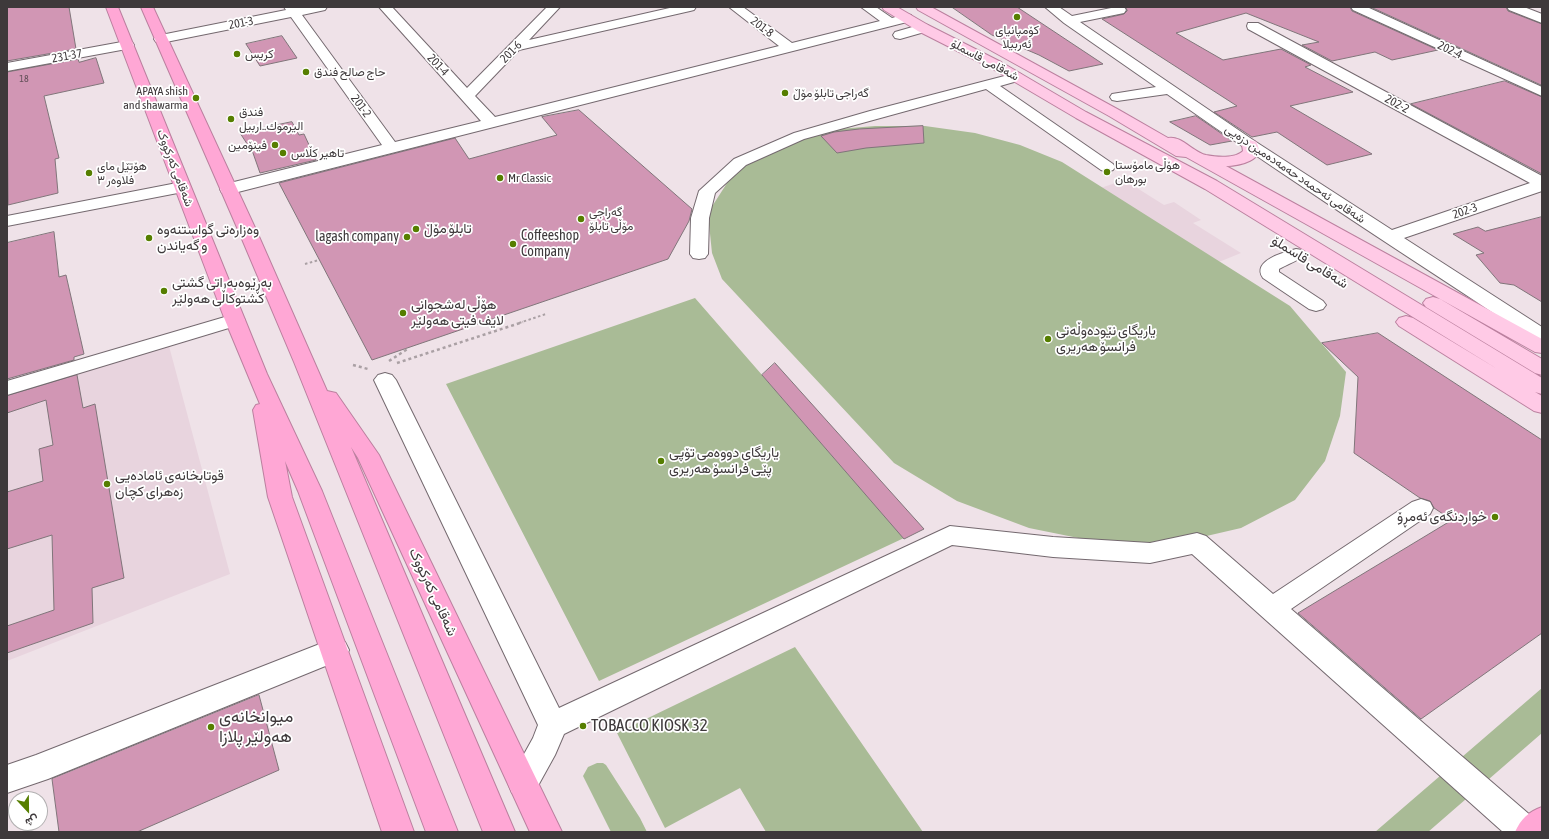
<!DOCTYPE html>
<html>
<head>
<meta charset="utf-8">
<style>
	body { margin:0 }
	#map { position:relative; width:1549px; height:839px; overflow:hidden; background:#efe2e8; font-family:"Asap Condensed",Vazirmatn,sans-serif }
	canvas { display:block }
	.frame { position:absolute; inset:0; border:8px solid #3e393b; pointer-events:none }
	.north { position:absolute; left:8px; top:791px; width:40px; height:40px; box-sizing:border-box; background:#fff; border:1px solid #b2b0b1; border-radius:50%; rotate:158deg; font-size:11px; font-weight:700; line-height:16px; text-align:center; color:#3e393b }
	.north::after { content:''; display:block; margin:auto; width:14px; height:18px; background:#567e00; clip-path:polygon(50% 0,100% 100%,50% 72%,0 100%) }
</style>
</head>
<body>
<div id="map">
<canvas width="1549" height="839"></canvas>
<div class="frame"></div>
<div class="north">ش</div>
</div>
<script>
const g = document.querySelector('canvas').getContext('2d');
g.lineJoin = 'round';
function paint(path, color) { g.fillStyle = color; g.fill(path, 'evenodd'); }
function strokePath(path, color, width, dash) { g.strokeStyle = color; g.lineWidth = width; g.lineCap = dash ? 'butt' : 'round'; g.setLineDash(dash || []); g.stroke(path); }
function write(font, color, halo, rows, align = 'center') {
  g.font = font + ' "Asap Condensed",Vazirmatn,sans-serif'; g.lineWidth = 3.5; g.setLineDash([]); g.textBaseline = 'middle'; g.strokeStyle = halo; g.fillStyle = color; for (const [text, x, y, turn = 0] of rows) {
    g.save(); g.translate(x, y); g.rotate((+turn || 0) * Math.PI / 180); g.textAlign = isNaN(turn) ? turn : align; if (halo) g.strokeText(text, 0, 0); g.fillText(text, 0, 0); g.restore();
  }
}
paint(new Path2D(`
	M1121,181l8,2 35,22 10,-3 27,18 -8,3 48,30 -32,13 -114,-76z
	M169,346l61,228 -223,87v-266z`), '#e8d4de');
paint(new Path2D(`
	M875,126h50l50,7 45,12 42,17 228,144 56,66 -6,44 -15,45 -30,39 -54,28 -69,16 -69,-1 -74,-15 -72,-27 -63,-38 -172,-184 -10,-26 -3,-29 2,-16 18,-28 18,-17 44,-22 48,-12z
	M695,298l209,240 -305,143 -153,-297z
	M795,647l128,185h-157l-26,-44 -75,40 -48,-95z
	M1542,688v45l-114,99h-53z
	M597,763h6l3,2 34,53 7,14h-36l-28,-56 5,-9z`), '#a9bb96');
const building = new Path2D(`
	M7,7h62l7,42 -69,12z
	M952,7h65l86,57 -34,7 -30,-16 -47,-20z
	M1126,7h224l2,4 86,39 -46,10 -17,-8 -43,9 -30,-16 17,-3 -73,-29 -70,20 47,27 58,-11 30,16 -6,2 48,25 -63,14 82,48 -45,11 -50,-33 -25,5 -38,-25 23,-6 -135,-87 22,-5 3,-3z
	M1371,7h135l2,4 34,13v61z
	M282,36l15,22 -37,8 -14,-22z
	M96,58l8,25 -60,13 15,62 -4,1 3,34 -50,12 -1,-133 71,-13 1,3z
	M1505,81l37,16v77l-131,-70z
	M579,110l113,99 -3,12 -21,38 -296,101 -93,-177 176,-45 14,21 88,-24 -15,-18z
	M1196,116l16,11 20,14 -22,4 -40,-23z
	M292,122l7,13 5,-1 12,26 -56,13 -7,-20 -13,-20z
	M923,126l1,17 -58,5 -29,5 -16,-17 13,-4 25,-3z
	M1542,217v85l-28,-17 -14,-2 -24,-28 8,-2 -31,-19 25,-7 7,4z
	M54,232l5,45 7,-2 18,79 -10,3v3l-67,19v-136z
	M1378,333l164,107v193l-121,86 -123,-106 154,-93 -18,-12 -4,-7 -10,-3 -66,-45 4,-76 -36,-34z
	M775,363l149,166 -20,10 -142,-164z
	M77,375l6,33 12,-4 29,174 -32,10 1,35 -86,30v-27l47,-16 -2,-75 -45,14v-57l36,-11 -4,-32 14,-4 -7,-45 -39,13v-17z
	M259,695l20,75 -142,62h-78l-7,-53z`);
paint(building, '#d196b4');
strokePath(building, '#80757a', 1);
const minor = new Path2D(`
	M284,7h43l-2,3 -23,5 93,127 86,-21 -102,-114h13l75,81 80,-81h13l-31,33 145,-33h22l-2,3 -4,1 -171,39 -44,46 20,21 284,-71 -50,-39h14l49,36 88,-22 -19,-14h15l16,11 14,-4 5,1 1,3 -1,3 -677,172 -6,1 -6,-1 -2,-4 2,-4 160,-40 -91,-128 -130,26 -5,-1 -2,-3 2,-3 130,-26z
	M1045,7h14l13,9 44,-9h8l2,3 -2,3 -44,9 176,120 136,88 138,-47 -282,-154 -1,-3 1,-3h10l284,153v15l-138,47 138,89v15l-7,-2c-124,-81 -247,-161 -368,-246l-50,7 -5,-1 -2,-3 2,-3 44,-7 -92,-64z
	M1351,7h16l175,80v9l-189,-86z
	M1507,7h17l18,7v9l-33,-13z
	M923,24l5,1 1,3 -1,3 -28,8 -5,-1 -2,-3 2,-3z
	M127,41l5,1 2,3 -2,3 -125,23v-8z
	M1016,73l5,1 2,3 -2,3 -21,6 113,78 2,3 -2,3 -6,2 -6,-2 -115,-81 -182,50 -58,26 -31,28 -6,25 -1,36 -3,4 -6,1 -6,-1 -3,-4 1,-36 8,-27 35,-32 60,-26 76,-22z
	M182,182l6,1 2,4 -2,4 -181,35v-10z
	M1296,249l6,1 3,4c-3,5 -19,11 -26,15v3l44,29 3,4 -3,4 -7,2 -7,-2 -46,-31c-12,-17 21,-26 33,-29z
	M235,314l7,2 3,4 -3,4 -235,71v-14z
	M385,373l7,2 4,5 163,328 391,-182 103,11 97,6 47,-10 9,3 67,58 139,-92 9,-3 9,3 3,6 -3,6 -139,95 246,212 5,11h-39l-311,-278 -42,9 -97,-6 -101,-12 -388,189 -9,21 -21,38 -11,4 -11,-4 -4,-10 25,-45 5,-13 -164,-345 4,-5z
	M335,638l10,4 4,8 -4,8 -297,121 -41,14v-28l29,-10z`);
const major = new Path2D(`
	M882,7h15l31,18 73,37 85,50 131,69 325,197v16l-7,-2 7,4v17l-8,-2 -135,-85 -3,-4 3,-4 7,-2 7,2 86,52 -294,-181 -129,-71 -85,-50 -73,-37 -34,-21z
	M916,7h15l188,103 49,28c13,-3 25,14 38,17 10,2 29,4 37,-4l-1,-6 2,-3 6,-2 6,2c12,18 -18,24 -30,24l316,173v14l-7,-1 -349,-195 -10,-1 -67,-40 -191,-106z
	M1433,297l7,2 102,60v16l-7,-2 -109,-66 -3,-4 3,-4z`);
const highway = new Path2D(`
	M106,7h12l149,367 55,117 136,341h-32l-128,-341 -13,-30 7,36 122,335h-32l-114,-335 -15,-87 3,-5 4,-1 -35,-84z
	M141,7h12l104,225 70,159 9,2 43,62 183,377h-32l-172,-374 -7,-11 164,385h-32l-189,-470 -55,-130z
	M1542,807v25h-27c6,-13 13,-20 27,-25z`);
strokePath(minor, '#74696f', 2);
strokePath(major, '#bb809f', 2);
strokePath(highway, '#bb809f', 2);
strokePath(new Path2D(`
	M305,264l14,-4
	M519,323l27,-9`), '#aaa0a4', 2, [2.5, 2.5]);
strokePath(new Path2D(`
	M389,361l20,-13
	M397,363l126,-41
	M353,365l15,4`), '#aaa0a4', 2.5, [3, 3]);
paint(minor, '#fff');
paint(major, '#ffcae6');
paint(highway, '#ffa7d5');
for (const [x, y, r, color] of [
	[1017,17,4,"#567e00"],
	[237,54,4,"#567e00"],
	[306,72,4,"#567e00"],
	[785,93,4,"#567e00"],
	[196,98,4,"#567e00"],
	[231,119,4,"#567e00"],
	[275,145,4,"#567e00"],
	[283,153,4,"#567e00"],
	[1107,172,4,"#567e00"],
	[89,173,4,"#567e00"],
	[500,178,4,"#567e00"],
	[581,219,4,"#567e00"],
	[416,229,4,"#567e00"],
	[407,237,4,"#567e00"],
	[149,238,4,"#567e00"],
	[513,244,4,"#567e00"],
	[164,291,4,"#567e00"],
	[403,313,4,"#567e00"],
	[1048,339,4,"#567e00"],
	[661,461,4,"#567e00"],
	[107,484,4,"#567e00"],
	[1495,517,4,"#567e00"],
	[583,726,4,"#567e00"],
	[211,727,4,"#567e00"]
]) { const dot = new Path2D(); dot.arc(x, y, r, 0, 2 * Math.PI); g.fillStyle = color; g.fill(dot); strokePath(dot, '#fff', 1.5); }
write('10px', '#635059', null, [
	["18",24,79]
]);
write('12px', '#3e393b', '#fff', [
	["201-3",241,23,-11],
	["201-8",762,27,37],
	["202-4",1450,50,25],
	["201-6",511,52,-46],
	["231-37",67,56,-10],
	["شەقامی قاسملۆ",985,60,28],
	["201-4",438,65,47],
	["202-2",1397,104,28],
	["201-2",361,106,54],
	["شەقامی کەرکووک",175,168,69],
	["شەقامی ئەحمەد حەمەدەمین دزەیی",1295,174,34],
	["202-3",1465,211,-19]
]);
write('12px', '#3e393b', '#fff', [
	["کۆمپانیای",1017,30,"center"],
	["ئەربیلا",1017,44,"center"],
	["كريس",245,54],
	["حاج صالح فندق",314,72],
	["APAYA shish",188,91,"right"],
	["and shawarma",188,105,"right"],
	["گەراجی تابلۆ مۆڵ",793,93],
	["فندق",239,112],
	["اليرموك..اربيل",239,126],
	["فینۆمین",267,145,"right"],
	["تاهیر کڵاس",291,153],
	["هۆڵی مامۆستا",1115,165],
	["بورهان",1115,179],
	["هۆتێل مای",97,166],
	["فلاوەر ٣",97,180],
	["Mr Classic",508,178],
	["گەراجی",589,212],
	["مۆڵی تابلۆ",589,226]
], 'left');
write('14px', '#3e393b', '#fff', [
	["تابلۆ مۆڵ",424,229],
	["وەزارەتی گواستنەوە",157,230],
	["و گەیاندن",157,246],
	["Coffeeshop",521,236],
	["Company",521,252],
	["lagash company",399,237,"right"],
	["بەڕێوەبەراتی گشتی",172,283],
	["کشتوکاڵی هەولێر",172,299],
	["هۆڵی لەشجوانی",411,305],
	["لایف فیتی هەولێر",411,321],
	["یاریگای نێودەوڵەتی",1056,331],
	["فرانسۆ هەریری",1056,347],
	["یاریگای دووەمی تۆپی",669,453],
	["پێی فرانسۆ هەریری",669,469],
	["قوتابخانەی ئامادەیی",115,476],
	["زەهرای کچان",115,492],
	["خواردنگەی ئەمڕۆ",1487,517,"right"]
], 'left');
write('14px', '#3e393b', '#fff', [
	["شەقامی قاسملۆ",1310,262,32],
	["شەقامی کەرکووک",433,592,65]
]);
write('17px', '#3e393b', '#fff', [
	["میوانخانەی",219,717],
	["هەولێر پلازا",219,737],
	["TOBACCO KIOSK 32",591,726]
], 'left');
</script>
</body>
</html>
